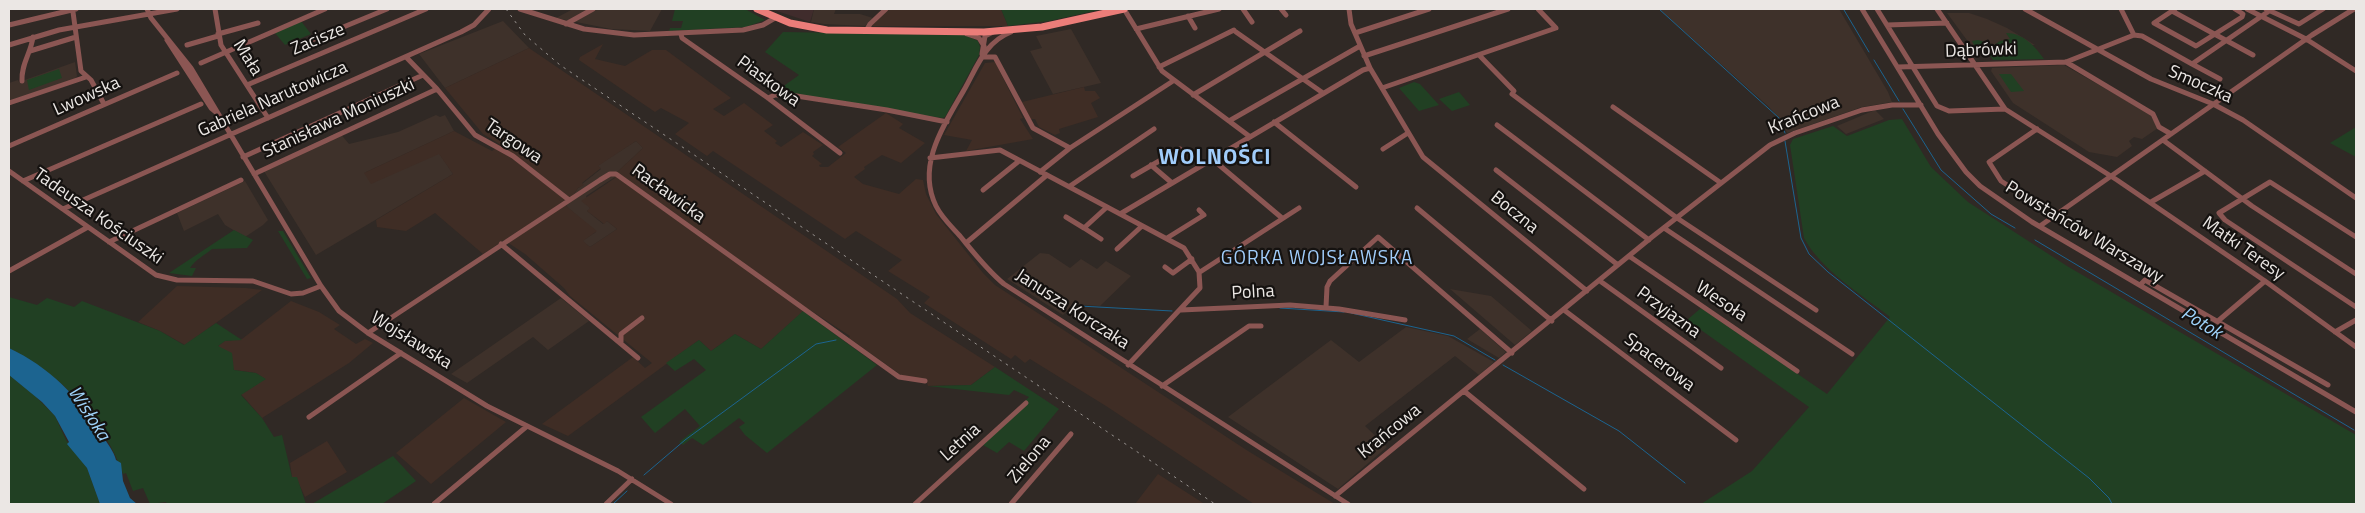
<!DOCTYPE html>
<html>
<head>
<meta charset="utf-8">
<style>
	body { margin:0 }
	#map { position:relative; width:2365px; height:513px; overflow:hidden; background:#302925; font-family:"Titillium Web",sans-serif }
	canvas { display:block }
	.frame { position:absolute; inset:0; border:10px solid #ebe7e4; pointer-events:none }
</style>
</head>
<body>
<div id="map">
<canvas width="2365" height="513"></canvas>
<div class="frame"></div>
</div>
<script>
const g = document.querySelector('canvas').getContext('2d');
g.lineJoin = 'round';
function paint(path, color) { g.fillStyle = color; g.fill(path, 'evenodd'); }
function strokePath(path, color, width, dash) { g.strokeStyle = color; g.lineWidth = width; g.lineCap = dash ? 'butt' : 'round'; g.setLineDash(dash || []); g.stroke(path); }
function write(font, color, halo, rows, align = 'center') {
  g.font = font + ' "Titillium Web",sans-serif'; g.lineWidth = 4.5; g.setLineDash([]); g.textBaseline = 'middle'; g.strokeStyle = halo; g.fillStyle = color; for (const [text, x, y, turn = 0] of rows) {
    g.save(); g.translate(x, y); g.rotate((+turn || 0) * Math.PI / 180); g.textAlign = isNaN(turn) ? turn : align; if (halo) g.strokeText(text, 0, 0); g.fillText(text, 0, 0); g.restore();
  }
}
paint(new Path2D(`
	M573,9h89l-12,22 -39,-2 -55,-11z
	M814,9h22l-2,5h26l13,4 -8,8 -41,-2 -13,-2z
	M1659,9h180l49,83 4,10 -30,5 -75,26 -4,-11 -15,-16z
	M1947,13h22l18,6 20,9 28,17 -63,2z
	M503,21l26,27 -84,40 -26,-34z
	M1071,29l30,54 -48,11 -23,-43 12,-3 -6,-12z
	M75,62l2,14 -2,3 -66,23v-19l9,-3 1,2z
	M2064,65l86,49 8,14 -16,11 -8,-2 -5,4 3,5 -15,11 -28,-5 -76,-49 -22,-32 1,-3z
	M1875,110l9,9 -38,15 -9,-8z
	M436,115l4,2 5,-2 9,16 -90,42 75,-20 14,21 -137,81 -54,-87 77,-36 10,12 49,-12z
	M636,141l7,7 -30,28 2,1 -29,19 4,13 -3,2 16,13 4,-3 10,8 -27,18 -8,-6 14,-9 -30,-26 12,-18 5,-3 -1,-1 19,-15 -4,-3z
	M245,181l23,39 -5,5 -18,12 -20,-12 -7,-11 -34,17 -7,-18z
	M1040,253l9,1 21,14 11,-9 16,10 9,-8 25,15 -31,30 -26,-2 -11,11 -56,-36z
	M1450,289l41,7 41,35 -17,14z
	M561,298l28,23 -41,29 -15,-13 -66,46 -16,-9z
	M1406,327l42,9 46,26 -15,13 -24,-19 -90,70 22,21 -49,42 -110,-72 103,-77 28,22z
	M1480,329l26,23 -7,6 -32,-19z`), '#3e312a');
paint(new Path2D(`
	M888,9h113l7,17h-138z
	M603,44l-8,15 30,7 27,-16h14l65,48 -18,11 11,7 20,-13 29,22 -9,6 13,10 -2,2 6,4 22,-15 20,13 -10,7 1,2 -2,2 10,8 -3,1 1,2h8l18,-14 -8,-6 48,-34 17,11 -4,4 26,15 -24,20 -19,-8 -18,12 1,2 -11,8 9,7 36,10 17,-15 7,1 3,14 10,20 47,59 12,12 253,166 87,53h-81l-148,-98 -76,-47 -5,4 -10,-8 -4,4 -87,-56 6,-6 -42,-26 14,-11 -46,-29 -11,8 -132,-88 -6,5 -32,-22 14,-11 -28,-15 -6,4 -76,-52 1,-3z
	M529,48l368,251 13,14 85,54 -24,18 -43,1 -1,-3 -26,-8 -52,-37 1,-2 -43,-28 -46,41 -26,-15 -24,17 -12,-11 -131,96 -26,-12 91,-67 12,11 7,-5 -82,-67 -6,-8 -39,-34 -21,-14 -21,14 -48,-41 -29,18 -29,-4 -1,-7 77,-46 -14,-20 -68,30 -7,-11 90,-42 38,20 9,-6 -18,-11 -38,-46zM636,141l7,7 -30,28 2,2 -34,23 9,7 -3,3 17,13 3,-3 10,8 -27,18 -7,-6 14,-10 -31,-25 12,-18 6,-3 -2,-2 19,-15 -3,-2z
	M995,62l28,56 -3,1 13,20 -67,12 6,-11 -28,-5 41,-72z
	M1084,87l1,4h10l5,7 -9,5 7,14 -39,12 1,4 -5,2 -16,-8 -4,-8h-4l-9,-17z
	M177,286l69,2 16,2 -77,55 -25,-14 -22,-9z
	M291,301l28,11 21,13 -6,4 22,15 9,-5 8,4 -24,20 -87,55 -21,-24 24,-15 -9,-6 -22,-3 -16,-24 7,-5 17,-2z
	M464,398l42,24 -75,62 -35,-31z
	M327,441l20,31 -42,25 -7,-15 -6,-5 -2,-14z
	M1158,474l45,29 -68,1z`), '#3f2d25');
paint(new Path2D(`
	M771,9h52h-9l-4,13z`), '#402c2c');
paint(new Path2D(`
	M675,9h70l20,11 -19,7 -77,4 1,-3h11l2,-7h-11z
	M1001,9h102l-54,12 -41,5z
	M301,21l10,13 -26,11 -10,-12z
	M783,32l182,3 13,6 2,6 -1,8 -34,62 -3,1 -168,-25 25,-18 -34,-23z
	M2006,33c17,0 29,13 38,26l-51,1 -9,-13h-9l-3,-6 6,-1 16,5 6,-4 10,-2z
	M59,69l3,9 -33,12 -2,-10z
	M1999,74h12l13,17 -13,1z
	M1414,82l6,2 19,21 -20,6 -20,-23z
	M1459,92l11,13 -18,6 -13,-12z
	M1902,119l29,48 37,35 99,64 289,169v69h-655l51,-33 57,-64 -122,-87 14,-12 126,86 63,-77c-28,-22 -69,-47 -86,-79l-14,-93 3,-6 40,-13 14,10 42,-16z
	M2356,127v30l-26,-14z
	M234,230l19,10 -6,8 -35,1c-7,6 -16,10 -22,19h6l-4,8 -23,-3z
	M278,231h5l28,47 -4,1z
	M9,297l28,8 10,-7 27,9 8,-6 78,30 24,14 32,-22 26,17 -17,1 -7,5 14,7 2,17 22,3 10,6 -25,16 21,23 12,19 8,-2 10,42h5l9,27h-139l-1,-2 -16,2 -7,-16 -10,3 -7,-18 -3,1c-19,-54 -63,-101 -114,-126z
	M803,311l74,54 -110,88 -22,-18 -6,-8 6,-4 -6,-5 -36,27 -11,-7 -9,7 -4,-3 21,-16 -15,-17 -30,24 -14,-16 65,-47 -12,-11 -19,12 -9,-8 33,-23 12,11 24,-17 26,15z
	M995,367l64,42 -35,42 -15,-9 -12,11 -14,-8 46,-48 -15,-7 -5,5 -81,-9 43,-1z
	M9,375l25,20 21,21 11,24 21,28 13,36h-91z
	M393,456l23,25 -34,23h-70z`), '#214023');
paint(new Path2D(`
	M9,348c40,19 69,48 92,85 5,9 13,18 15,27l5,3 2,18 7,17 7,6h-37l-13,-36 -20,-24 2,-2 -14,-26 -13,-14 -33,-27z`), '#1c6490');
strokePath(new Path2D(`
	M1659,9l120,109 6,15
	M1844,10l25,42
	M1874,60l25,41
	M1903,109l38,61 50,44 24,14
	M1785,141l16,97 8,16 19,18 261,206 20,20 3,6
	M2035,240l319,190
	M1079,306l93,5
	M1280,308l64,4
	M1351,313l103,23 41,24
	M1503,365l116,66 66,52
	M644,475l41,-35 131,-96 20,-4
	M613,504l14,-13`), '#1c6490', 1);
strokePath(new Path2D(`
	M70,9l3,3 8,59 10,9 13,24
	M147,9l4,9 40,50 130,218 18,25 29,22 119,73 131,65 53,33
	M215,9l6,36 47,73
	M520,9l64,20 50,6 109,-5 20,-5 12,-7
	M1124,9l38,62 87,65
	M1243,9l9,13
	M1281,9l5,6
	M1349,9l2,15 19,44 53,89 164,134
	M1862,9l76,125 28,38 14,14 52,36 324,190
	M1877,9l60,97 12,5 56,-2
	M1937,9l68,100 112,71 148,101 91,66
	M2025,9l126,70 62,25 30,16 113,78
	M2121,9l13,26
	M2175,9l-21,14 42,23 46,-29 1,-3 -8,-5
	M2247,9l59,30 50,32
	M2266,9l33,15 24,-15
	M2172,11l81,44
	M1188,16l7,12
	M566,24l27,-15
	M9,25l67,-16
	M1887,25l60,-2
	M1136,29l83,-20
	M866,31l4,-7 16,-15
	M1011,32c-26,10 -34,35 -47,58 -20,35 -48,75 -28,116 6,12 16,21 24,30 14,17 27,34 44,48l344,220
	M1236,32l87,61
	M1355,33l74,-24
	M218,34l40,-11
	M681,34l1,4 86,60 72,55
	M967,34l12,4 5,8
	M2134,35l8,1 50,28 80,-55
	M167,40l44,68 6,5
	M307,42l80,-33
	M9,45l50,-15 118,-21
	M187,45l31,-9
	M30,51l46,-14
	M982,54l3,-18 8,-4
	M1479,55l35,36
	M1364,56l144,-47
	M406,57l31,32 38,46 38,21 56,44
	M982,57h13l38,71 37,20
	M2066,62l87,52 6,13 12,7
	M201,63l124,-54
	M2192,64l28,15
	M1159,67l75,-37
	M1898,67l168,-5 68,-27
	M22,81c-1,-17 9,-28 11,-44
	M247,85l179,-76
	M1382,88l174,-60 -18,-19
	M1512,94l165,124 139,92
	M1193,95l107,-64
	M768,98l7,-3h15l97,15 60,12
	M9,103l77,-26
	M1613,107l108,76
	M1229,121l131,-75
	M1274,122l82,65
	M1497,125l152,115
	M2163,140l89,66 104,68
	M9,146l168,-73
	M1383,149l25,-16
	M243,157l180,-82
	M930,158l70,-8 184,98 15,24 1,16 -72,77
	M1212,159l70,59
	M1151,165l21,18
	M1496,170l122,95
	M9,171l147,104 21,5 76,1 38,13 12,-1 18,-7
	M1040,172l30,-24 103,-67
	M254,174l183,-85
	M1133,176l47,-27
	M23,181l178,-77
	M1070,186l84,-57
	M983,190l36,-29
	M2032,201l-31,-20 -12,-19 48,-33
	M2151,202l54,-31
	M1417,208l135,113
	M63,209l398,-177 13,-7 15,-16
	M1120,214l243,-144 7,-2
	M1066,217l18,11
	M2040,226l272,-191 42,-26
	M1664,228l188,126
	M2356,237l-86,-55 -51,31 6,7 131,87
	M1167,238l37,-23 -5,-5
	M1101,239l-17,-11 23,-21
	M109,242l132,-62
	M966,243l81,-68
	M501,244l137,114
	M1117,249l25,-23
	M1629,256l168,115
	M1165,267l8,6 19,-14
	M9,271l79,-44
	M1200,272l99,-64
	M1600,281l121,87
	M2140,285l5,-5 183,105
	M1326,307l1,-20 3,-6 48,-44 134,116
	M1181,310l109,-5 49,4 66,11
	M1564,310l172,130
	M2218,321l47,-40
	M2335,332l21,-12
	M368,333l232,-153 10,-6h6l283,203 26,4
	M621,343v-9l21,-16
	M1162,386l87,-60h12
	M1464,391l120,98
	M309,417l92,-64
	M1335,496l317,-259 118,-92 25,-12 67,-23 30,-5h29
	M434,504l92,-77
	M606,504l26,-25
	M915,504l111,-101
	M1011,504l60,-70`), '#8b5653', 5);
strokePath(new Path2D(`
	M757,9l33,14 37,7 157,2 58,-5 82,-18`), '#eb7d79', 7);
strokePath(new Path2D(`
	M506,9l19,26 35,30 655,439`), '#999491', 1, [2.5, 5]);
write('18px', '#ebe7e4', '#151210', [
	["Zacisze",318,40,-23],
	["Dąbrówki",1981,51,-2],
	["Mała",247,58,58],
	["Piaskowa",768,82,36],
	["Smoczka",2200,85,24],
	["Lwowska",87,97,-24],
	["Gabriela Narutowicza",273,100,-24],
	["Krańcowa",1804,116,-22],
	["Stanisława Moniuszki",339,119,-25],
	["Targowa",513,142,34],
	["Racławicka",668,194,36],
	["Boczna",1514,213,39],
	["Tadeusza Kościuszki",98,217,35],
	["Powstańców Warszawy",2084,233,31],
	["Matki Teresy",2243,249,35],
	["Polna",1253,293,-3],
	["Wesoła",1721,302,34],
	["Janusza Korczaka",1072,310,33],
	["Przyjazna",1668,313,36],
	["Wojsławska",411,341,32],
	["Spacerowa",1659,363,37],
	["Krańcowa",1390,432,-39],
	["Letnia",961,443,-42],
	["Zielona",1030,460,-50]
]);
g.letterSpacing = '1px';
write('19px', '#a1cdfb', '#151210', [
	["GÓRKA WOJSŁAWSKA",1317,259]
]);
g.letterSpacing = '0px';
write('italic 19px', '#9ed2f9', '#151210', [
	["Potok",2201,324,31],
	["Wisłoka",88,414,57]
]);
g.letterSpacing = '1px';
write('bold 22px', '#a1cdfb', '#151210', [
	["WOLNOŚCI",1215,159]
]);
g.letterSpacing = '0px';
</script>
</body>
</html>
